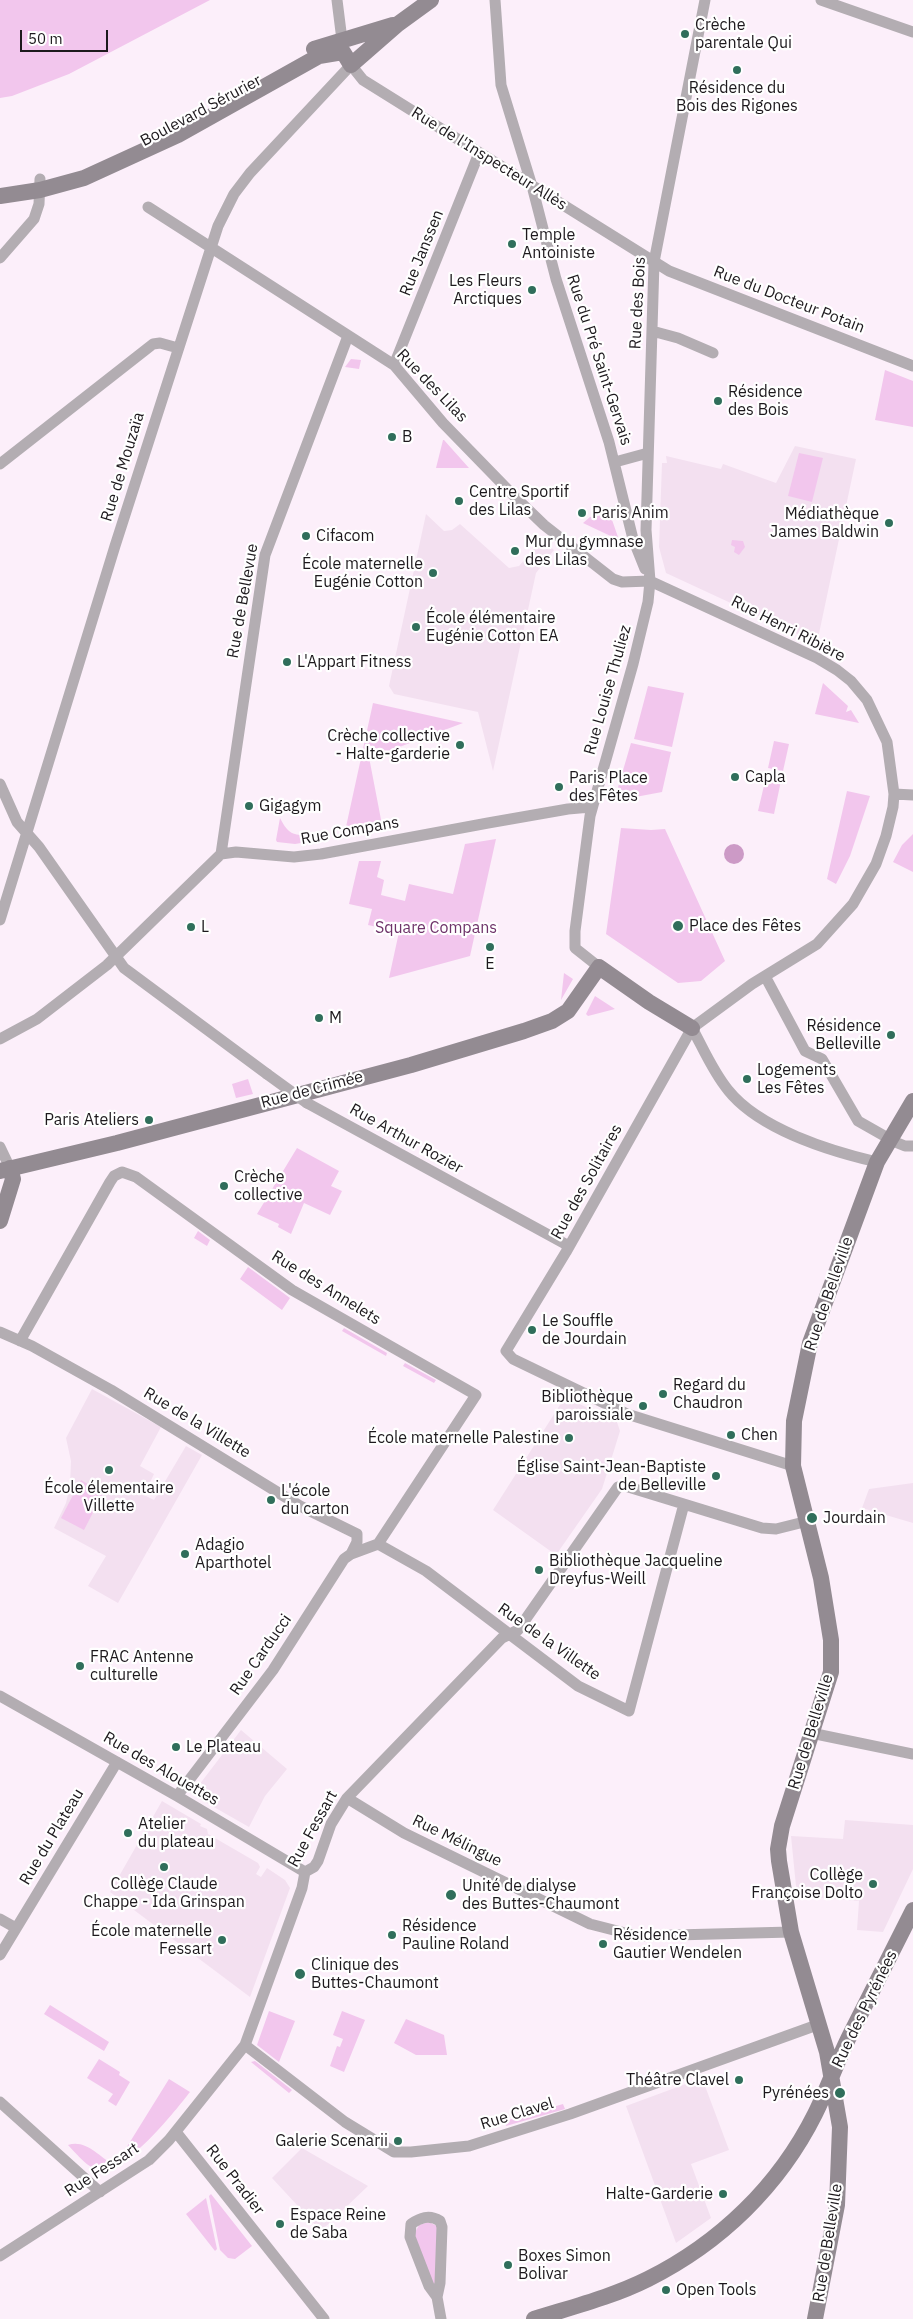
<!DOCTYPE html>
<html>
<head>
<meta charset="utf-8">
<style>
	body { margin:0 }
	#map { position:relative; width:913px; height:2319px; overflow:hidden; background:#fceffa; font-family:"IBM Plex Sans",sans-serif }
	canvas { display:block }
	.scale { position:absolute; left:20px; top:30px; width:88px; height:22px; box-sizing:border-box; border:2px solid #1d191d; border-top:0; padding-left:6px; font-size:15px; line-height:18px; white-space:nowrap; color:#1d191d; -webkit-text-stroke:4px #fff; paint-order:stroke }
</style>
</head>
<body>
<div id="map">
<canvas width="913" height="2319"></canvas>
<div class="scale">50 m</div>
</div>
<script>
const g = document.querySelector('canvas').getContext('2d');
g.lineJoin = 'round';
function paint(path, color) { g.fillStyle = color; g.fill(path, 'evenodd'); }
function strokePath(path, color, width, dash) { g.strokeStyle = color; g.lineWidth = width; g.lineCap = dash ? 'butt' : 'round'; g.setLineDash(dash || []); g.stroke(path); }
function write(font, color, halo, rows, align = 'center') {
  g.font = font + ' "IBM Plex Sans",sans-serif'; g.lineWidth = 4.5; g.setLineDash([]); g.textBaseline = 'middle'; g.strokeStyle = halo; g.fillStyle = color; for (const [text, x, y, turn = 0] of rows) {
    g.save(); g.translate(x, y); g.rotate((+turn || 0) * Math.PI / 180); g.textAlign = isNaN(turn) ? turn : align; if (halo) g.strokeText(text, 0, 0); g.fillText(text, 0, 0); g.restore();
  }
}
paint(new Path2D(`
	M795,446l61,13 -39,184 -151,-70 -7,-26 3,-84h5l-1,-7 55,13 2,-5 53,19z
	M426,514l18,17 8,-1 8,-6 49,44 10,-2 23,-26 12,10 -18,23 -43,198 -15,-59 -84,-18 -5,-8z
	M92,1389l69,38 -21,39 14,8 -10,21 10,5 32,-54 16,9 -84,148 -30,-17 18,-30 -52,-28 12,-25 4,-17 1,-25 -5,-23z
	M565,1397l52,25 3,9 -18,58 -46,66 -63,-45z
	M913,1483v40l-51,-15 7,-19z
	M241,1730l46,39 -22,27 -16,31 -51,-29 -2,-9z
	M162,1801l39,23 -1,2 7,3 1,5 50,29 2,4 -4,7 5,3 6,-9 18,12 5,8 -40,109 -140,-105z
	M845,1820l68,5v44l-30,63 -26,-2 2,-29 -62,-5 -6,-60 52,3z
	M702,2078l27,72 -38,14 20,54 -35,25 -50,-137z
	M302,2148l66,38 -47,45 -49,-53z`), '#f3e0f0');
paint(new Path2D(`
	M0,0h210l-141,74 -57,22 -12,2z
	M351,359l10,1 -2,9 -14,-2z
	M885,370l28,11v46l-38,-7z
	M443,440h1l25,28h-33z
	M799,453l24,5 -11,44 -24,-6z
	M610,514l9,26 -36,-17 7,-6z
	M732,540l11,1 2,6 -6,8 -5,-3 1,-5 -4,-2z
	M823,683l25,23 -2,6 5,-2 8,13 -44,-9z
	M648,686l36,7 -12,54 -38,-8z
	M373,703l90,20 -69,26v4l-26,-1 15,78 -39,6z
	M774,741l15,3 -6,27 -15,-3z
	M631,743l40,9 -9,40 -48,9z
	M767,773l15,3 -8,38 -16,-3z
	M847,791l23,5 -20,60 -14,28 -9,-5z
	M280,818c12,24 17,11 33,23l-18,3 -18,-2 -1,-2z
	M621,828l30,2 14,-1 60,132 -24,20 -23,2 -72,-49z
	M913,834v38l-20,-10 9,-17z
	M496,839l-26,117 -81,22 10,-46 -31,-7 4,-16 -23,-5 10,-43h22l-4,16 7,3 -3,15 24,6 4,-17 44,10 12,-50z
	M564,973l9,6 -12,21z
	M595,996l20,13 -27,7 -2,-2z
	M248,1079l5,15 -17,4 -4,-14z
	M297,1148l42,23 -8,15 11,5 -12,24 -26,-12 -13,31 -13,-7 1,-3 -22,-10z
	M198,1231l12,9 -3,6 -13,-8z
	M248,1267l42,31 -8,12 -42,-31z
	M344,1328l43,25 -1,3 -44,-25z
	M405,1363l31,17 -2,3 -31,-17z
	M81,1480l22,13 -19,37 -23,-12z
	M50,2005l59,37 -5,9 -60,-37z
	M269,2011l26,10 -16,41 -22,-17z
	M342,2011l23,9 -21,52 -14,-6 7,-20 3,1 3,-8 -10,-4z
	M406,2019l38,16 3,20h-31l-22,-12z
	M99,2059l21,13 -1,3 11,7 -14,24 -8,-5 5,-7 -26,-16z
	M255,2061l37,29 -3,3 -38,-31z
	M169,2079l21,13c-16,20 -67,87 -96,76 -9,-3 -19,-16 -26,-23 17,-6 31,11 44,19l8,-6z
	M563,2104l2,5 -59,17 -1,-5z
	M211,2194l41,52 -17,13 -7,-1 -8,-8 -11,-54z
	M206,2198l11,51 -2,2 -29,-37z
	M429,2222l10,5 -3,57 -3,1 -20,-49 6,-11z`), '#f2c6ed');
paint(new Path2D(`
	M724 854a10 10 0 1 1 20 0a10 10 0 1 1-20 0Z`), '#cc9ac6');
strokePath(new Path2D(`
	M337,0l6,48
	M495,0l6,85 31,101 24,93 53,163 24,97 12,30
	M821,0l92,32
	M148,207l246,158 49,58 72,74 29,28 69,54 9,3 28,-1 167,77 20,12 14,11 16,19 20,42 7,52 -1,13 -7,29 -10,28 -23,40 -36,40 -65,40 -60,44 -126,224 -60,99 7,8 114,55 166,52
	M0,258l34,-39 5,-15 1,-25
	M652,331l26,7 35,15
	M394,365l85,-212
	M615,462l33,-9
	M0,464l153,-120 7,-1 18,5
	M0,784l17,38 22,25 85,121 143,106
	M894,794l19,1
	M221,854l44,-299 83,-219
	M0,920l115,-374 103,-320 16,-32 16,-21 101,-108 12,15 306,191 244,95
	M599,967l-24,-19v-17l15,-115 43,-152 15,-62 2,-21 -4,-51 8,-268 51,-262
	M765,976l40,75 17,8 36,62 37,21 10,4h8
	M692,1028c11,20 21,44 36,62 31,39 102,61 149,72
	M0,1039l37,-20 70,-54 114,-111 15,-2 58,5 27,-3 167,-31 80,-14 23,-2
	M307,1103l262,143
	M0,1147l10,21
	M0,1332l32,14 79,44 189,116 57,28v8l-6,12
	M20,1341l90,-159 4,-6 8,-4 14,5 156,113 184,105 -98,149
	M378,1544l48,27 152,115 51,25 55,-207
	M0,1696l177,100 128,76
	M811,1733l102,21
	M177,1796l96,-126 71,-111 7,-5 27,-10
	M347,1798l57,35 186,91 47,12 154,-4
	M305,1872l9,-5 4,-6 13,-37 16,-26 155,-160 16,-8 100,-143 7,-1 137,42 14,1 32,-8
	M0,1919l16,9
	M0,1955l117,-193
	M245,2045l100,77 49,30h17l58,-6 101,-32 247,-89
	M0,2102l100,90
	M176,2132l148,187
	M0,2256l149,-96 20,-20 76,-95 57,-157 3,-16
	M437,2297l3,-14 2,-56 -2,-6c-11,-7 -20,-3 -29,3l-1,13 19,49 8,11 4,22`), '#b3adb2', 11);
strokePath(new Path2D(`
	M314,49l79,-24
	M0,196l40,-6 44,-12 94,-43 141,-79 24,-4 8,13 47,-41 33,-24
	M0,1171l117,-28 294,-78 113,-34 28,-10 16,-10 31,-44 50,35 43,26
	M0,1221l13,-42 -3,-11
	M534,2319c38,-12 78,-22 114,-40 72,-36 131,-93 167,-165 13,-26 22,-53 35,-79 21,-42 42,-84 63,-125
	M815,2319l22,-114 3,-78 -13,-75 -36,-120 -12,-71 -1,-12 4,-23 49,-154v-32l-10,-62 -28,-112 1,-45 16,-78 67,-181 36,-61`), '#938b92', 16);
strokePath(new Path2D(`
	M267,1074l40,29`), '#b3adb2', 11);
for (const [x, y, r, color] of [
	[685,34,5,"#306e5b"],
	[737,70,5,"#306e5b"],
	[512,244,5,"#306e5b"],
	[532,290,5,"#306e5b"],
	[718,401,5,"#306e5b"],
	[392,437,5,"#306e5b"],
	[459,501,5,"#306e5b"],
	[582,513,5,"#306e5b"],
	[889,523,5,"#306e5b"],
	[306,536,5,"#306e5b"],
	[515,551,5,"#306e5b"],
	[433,573,5,"#306e5b"],
	[416,627,5,"#306e5b"],
	[287,662,5,"#306e5b"],
	[460,745,5,"#306e5b"],
	[735,777,5,"#306e5b"],
	[559,787,5,"#306e5b"],
	[249,806,5,"#306e5b"],
	[678,926,6,"#306e5b"],
	[191,927,5,"#306e5b"],
	[490,947,5,"#306e5b"],
	[319,1018,5,"#306e5b"],
	[891,1035,5,"#306e5b"],
	[747,1079,5,"#306e5b"],
	[149,1120,5,"#306e5b"],
	[224,1186,5,"#306e5b"],
	[532,1330,5,"#306e5b"],
	[663,1394,5,"#306e5b"],
	[643,1406,5,"#306e5b"],
	[731,1435,5,"#306e5b"],
	[569,1438,5,"#306e5b"],
	[109,1470,5,"#306e5b"],
	[716,1476,5,"#306e5b"],
	[271,1500,5,"#306e5b"],
	[812,1518,6,"#306e5b"],
	[185,1554,5,"#306e5b"],
	[539,1570,5,"#306e5b"],
	[80,1666,5,"#306e5b"],
	[176,1747,5,"#306e5b"],
	[128,1833,5,"#306e5b"],
	[164,1867,5,"#306e5b"],
	[873,1884,5,"#306e5b"],
	[451,1895,6,"#306e5b"],
	[392,1935,5,"#306e5b"],
	[222,1940,5,"#306e5b"],
	[603,1944,5,"#306e5b"],
	[300,1974,6,"#306e5b"],
	[739,2080,5,"#306e5b"],
	[840,2093,6,"#306e5b"],
	[398,2141,5,"#306e5b"],
	[723,2194,5,"#306e5b"],
	[280,2224,5,"#306e5b"],
	[508,2265,5,"#306e5b"],
	[666,2290,5,"#306e5b"]
]) { const dot = new Path2D(); dot.arc(x, y, r, 0, 2 * Math.PI); g.fillStyle = color; g.fill(dot); strokePath(dot, '#fff', 2); }
write('16px', '#1d191d', '#fff', [
	["Crèche",695,25],
	["parentale Qui",695,43],
	["Résidence du",737,88,"center"],
	["Bois des Rigones",737,106,"center"],
	["Temple",522,235],
	["Antoiniste",522,253],
	["Les Fleurs",522,281,"right"],
	["Arctiques",522,299,"right"],
	["Résidence",728,392],
	["des Bois",728,410],
	["B",402,437],
	["Centre Sportif",469,492],
	["des Lilas",469,510],
	["Paris Anim",592,513],
	["Médiathèque",879,514,"right"],
	["James Baldwin",879,532,"right"],
	["Cifacom",316,536],
	["Mur du gymnase",525,542],
	["des Lilas",525,560],
	["École maternelle",423,564,"right"],
	["Eugénie Cotton",423,582,"right"],
	["École élémentaire",426,618],
	["Eugénie Cotton EA",426,636],
	["L'Appart Fitness",297,662],
	["Crèche collective",450,736,"right"],
	["- Halte-garderie",450,754,"right"],
	["Capla",745,777],
	["Paris Place",569,778],
	["des Fêtes",569,796],
	["Gigagym",259,806],
	["Place des Fêtes",689,926],
	["L",201,927],
	["E",490,964,"center"],
	["M",329,1018],
	["Résidence",881,1026,"right"],
	["Belleville",881,1044,"right"],
	["Logements",757,1070],
	["Les Fêtes",757,1088],
	["Paris Ateliers",139,1120,"right"],
	["Crèche",234,1177],
	["collective",234,1195],
	["Le Souffle",542,1321],
	["de Jourdain",542,1339],
	["Regard du",673,1385],
	["Chaudron",673,1403],
	["Bibliothèque",633,1397,"right"],
	["paroissiale",633,1415,"right"],
	["Chen",741,1435],
	["École maternelle Palestine",559,1438,"right"],
	["Église Saint-Jean-Baptiste",706,1467,"right"],
	["de Belleville",706,1485,"right"],
	["École élementaire",109,1488,"center"],
	["Villette",109,1506,"center"],
	["L'école",281,1491],
	["du carton",281,1509],
	["Jourdain",823,1518],
	["Adagio",195,1545],
	["Aparthotel",195,1563],
	["Bibliothèque Jacqueline",549,1561],
	["Dreyfus-Weill",549,1579],
	["FRAC Antenne",90,1657],
	["culturelle",90,1675],
	["Le Plateau",186,1747],
	["Atelier",138,1824],
	["du plateau",138,1842],
	["Collège",863,1875,"right"],
	["Françoise Dolto",863,1893,"right"],
	["Collège Claude",164,1884,"center"],
	["Chappe - Ida Grinspan",164,1902,"center"],
	["Unité de dialyse",462,1886],
	["des Buttes-Chaumont",462,1904],
	["Résidence",402,1926],
	["Pauline Roland",402,1944],
	["École maternelle",212,1931,"right"],
	["Fessart",212,1949,"right"],
	["Résidence",613,1935],
	["Gautier Wendelen",613,1953],
	["Clinique des",311,1965],
	["Buttes-Chaumont",311,1983],
	["Théâtre Clavel",729,2080,"right"],
	["Pyrénées",829,2093,"right"],
	["Galerie Scenarii",388,2141,"right"],
	["Halte-Garderie",713,2194,"right"],
	["Espace Reine",290,2215],
	["de Saba",290,2233],
	["Boxes Simon",518,2256],
	["Bolivar",518,2274],
	["Open Tools",676,2290]
], 'left');
write('16px', '#1d191d', '#fff', [
	["Boulevard Sérurier",201,111,-28],
	["Rue de l'Inspecteur Allès",489,159,32],
	["Rue Janssen",422,253,-68],
	["Rue du Docteur Potain",789,300,21],
	["Rue des Bois",638,303,-87],
	["Rue du Pré Saint-Gervais",599,360,72],
	["Rue des Lilas",432,386,46],
	["Rue de Mouzaïa",123,467,-73],
	["Rue de Bellevue",243,601,-80],
	["Rue Henri Ribière",788,629,27],
	["Rue Louise Thuliez",608,690,-74],
	["Rue Compans",350,831,-10],
	["Rue de Crimée",312,1090,-15],
	["Rue Arthur Rozier",406,1139,29],
	["Rue des Solitaires",587,1182,-61],
	["Rue des Annelets",326,1288,32],
	["Rue de Belleville",829,1294,-71],
	["Rue de la Villette",197,1423,31],
	["Rue de la Villette",549,1642,35],
	["Rue Carducci",261,1655,-55],
	["Rue de Belleville",811,1732,-73],
	["Rue des Alouettes",161,1769,30],
	["Rue Fessart",313,1829,-61],
	["Rue du Plateau",52,1837,-59],
	["Rue Mélingue",457,1841,26],
	["Rue des Pyrénées",865,2009,-64],
	["Rue Clavel",517,2114,-17],
	["Rue Fessart",102,2170,-33],
	["Rue Pradier",235,2180,52],
	["Rue de Belleville",828,2243,-81]
]);
write('16px', '#6e3269', '#fff', [
	["Square Compans",436,928]
]);
</script>
</body>
</html>
